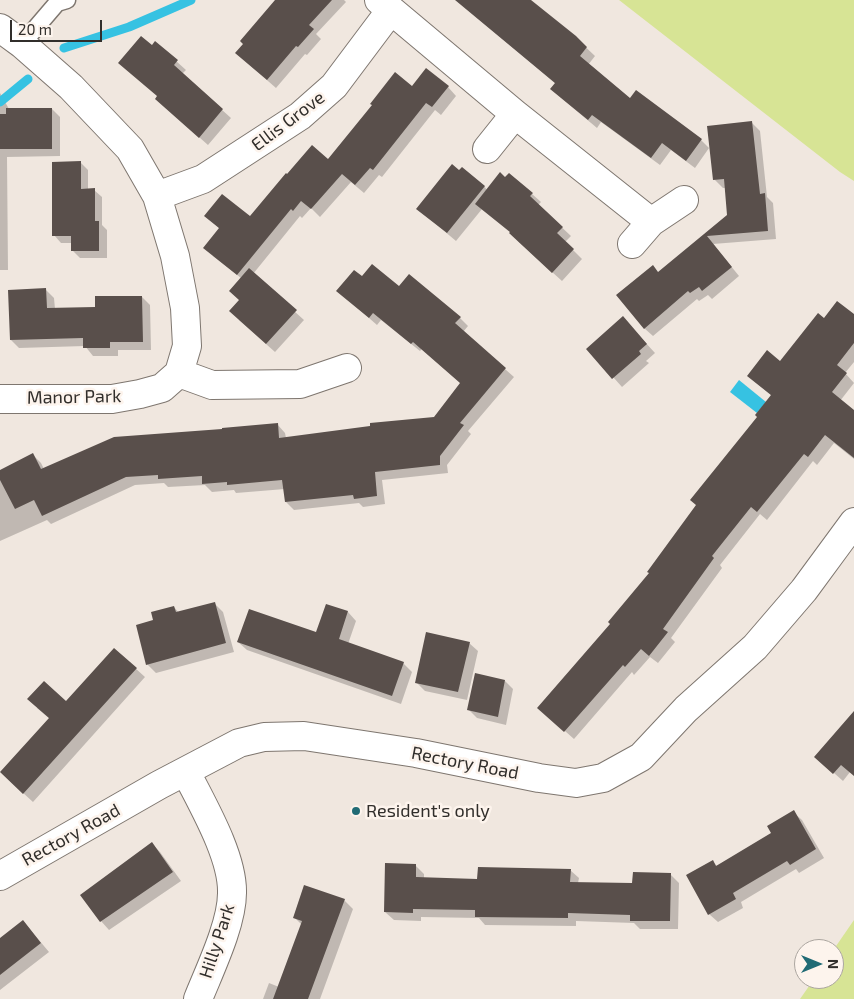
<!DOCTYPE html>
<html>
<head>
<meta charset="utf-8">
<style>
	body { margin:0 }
	#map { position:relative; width:854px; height:999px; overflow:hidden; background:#f0e7df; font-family:"Exo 2",sans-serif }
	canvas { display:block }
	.north { position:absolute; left:794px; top:939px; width:50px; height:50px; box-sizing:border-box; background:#fdf4ed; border:1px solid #aba59f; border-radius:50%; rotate:90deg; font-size:14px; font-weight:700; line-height:20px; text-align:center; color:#312e2b }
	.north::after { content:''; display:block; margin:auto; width:18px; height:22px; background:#216b75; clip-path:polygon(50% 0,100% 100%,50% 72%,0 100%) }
	.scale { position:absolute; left:10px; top:20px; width:92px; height:22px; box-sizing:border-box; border:2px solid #312e2b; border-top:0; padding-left:6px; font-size:15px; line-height:18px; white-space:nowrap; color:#312e2b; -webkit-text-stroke:4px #fdf4ed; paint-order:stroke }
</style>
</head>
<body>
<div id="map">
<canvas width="854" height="999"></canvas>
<div class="north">N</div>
<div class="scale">20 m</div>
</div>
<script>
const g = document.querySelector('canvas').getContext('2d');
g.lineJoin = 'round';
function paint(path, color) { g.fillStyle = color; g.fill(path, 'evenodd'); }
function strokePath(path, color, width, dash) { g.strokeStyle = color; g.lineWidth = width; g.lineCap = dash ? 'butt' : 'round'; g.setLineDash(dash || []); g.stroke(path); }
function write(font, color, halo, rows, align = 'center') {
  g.font = font + ' "Exo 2",sans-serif'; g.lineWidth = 5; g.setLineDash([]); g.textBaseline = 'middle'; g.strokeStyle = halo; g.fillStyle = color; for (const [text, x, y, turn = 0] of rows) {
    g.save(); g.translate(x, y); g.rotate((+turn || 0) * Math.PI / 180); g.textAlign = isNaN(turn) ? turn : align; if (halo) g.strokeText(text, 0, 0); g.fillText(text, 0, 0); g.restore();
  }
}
paint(new Path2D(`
	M619,0h235v181l-14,-9z
	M854,920v79h-54l14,-20h20v-30z`), '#d7e495');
paint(new Path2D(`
	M739,380l27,22 -9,11 -27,-21z`), '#36c2e2');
paint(new Path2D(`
	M278,0h66l2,2 -30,32 5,5 -14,16 -2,-1 -29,34 -31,-27z
	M456,0h73l46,37 20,19 -7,9 42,35 71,40 8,8 -14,20 -24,-18 -11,15 -59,-43 -4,6 -37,-31 -4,-13z
	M155,42l31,28 -4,4 49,44 -23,27 -43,-38 -7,-10 -6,-50z
	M448,87l8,9 -15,19 -6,-5 -53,67 -3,-2 -15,18 -13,-11 -31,35 -9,-9 -9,10 -2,-2 -47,58 51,46 -29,32 -36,-32 2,-42 -28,-22 7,-27 -14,-13 44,2 78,-57 84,-73z
	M0,93l9,16h43l8,8v39l-53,1 1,113h-8z
	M752,123l8,8 7,66 6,6 3,36 -63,5 26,32 -27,23 -4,-4 -9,6 -2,-2 -44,37 -9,-8 15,-55 69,-58 -2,-27h-3l-9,-9z
	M80,162l8,8v20h6l8,7v28l5,5v28h-27l-8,-8v-7h-11l-7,-8z
	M509,175l23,19 9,8 -3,3 33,31 -6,6 17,17 -20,22 -43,-39 -8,-9 -29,-24 -26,32 -38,-32 66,-23 3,4 18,-11z
	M362,278l37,10 61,30 8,8 -5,6 51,45 -46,54 3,3 -24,31 1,8 -66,7 3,24 -22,3 -4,-4 -65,7 -8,-8 -1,-13 -49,4 -2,-3 -22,2 -7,-7 -37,2 -4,-4 -29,2 -84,39 -4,-4 -47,21v-70l33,-16 8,8 3,6 233,-45 8,9 1,5 148,-20 27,-35 -39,-34 -2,2 -39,-31 -4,5 -39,-34z
	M46,290l8,8 1,11 41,-1 46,-11 8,8 1,45h-33v6h-25l-8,-10 -66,2 -8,-8z
	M854,316v46l-9,11 9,10 -14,18 14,10v48l-20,-16 -17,22 -4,-4 -46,59 -7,-6 -40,51 2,3 -51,70 4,4 -17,21 -8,-6 -16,18 -2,-3 -58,67 -26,-23 63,-92 39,-51 122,-177 -24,-20 32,-13 44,-43z
	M623,318l32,35 -9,8 3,2 -27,24 -34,-38z
	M214,603l9,9 11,40 -78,21 -9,-9 7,-43 20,-14 5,6z
	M326,605l22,7 8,9 -8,23 55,19 9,9 -11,32 -154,-54 -9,-8 79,-9z
	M469,643l9,8 -11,49 -42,-9 -9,-9z
	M114,649l31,28 -112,125 -23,-21 40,-62 -13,-11 29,-6z
	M505,681l8,8 -7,36 -29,-7 -8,-8z
	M854,714v61l-4,-3 -7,9 -18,-16z
	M793,812l9,8 22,38 -25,15 -3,-4 -55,33 2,6 -25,14 -9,-8 3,-53 5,5 56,-32z
	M152,844l8,8 21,29 -72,49 -8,-9z
	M415,865l9,9v5l54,1 92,-10 9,8 -1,5 55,1 37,-10 9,9 -1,46h-38l-6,-6 -58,-2v5l-91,-1 -6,-7 -58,-1v4l-27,-1 -9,-8z
	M344,900l9,9 -33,90h-57l6,-16 10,4 23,-62 -8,-8z
	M23,921l26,31 -49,38v-51z`), '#0003');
strokePath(new Path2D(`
	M64,48l65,-21 62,-27
	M0,102l28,-23`), '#36c2e2', 9);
paint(new Path2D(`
	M275,0h57l-23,25 5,4 -16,18 -2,-1 -29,34 -32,-27 8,-9 -3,-3z
	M455,0h76l45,36 11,11 -7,9 50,42 6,-8 66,49 -16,22 -24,-18 -11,15 -59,-43 -4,5 -38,-31 5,-6z
	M141,36l11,9 3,-4 23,19 -4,5 49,44 -24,29 -44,-39 2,-3 -39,-33z
	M426,68l23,18 -17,21 -6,-4 -53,67 -3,-2 -15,17 -13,-11 -31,35 -10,-8 -8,10 -2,-2 -54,66 -34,-27 16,-20 -15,-12 18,-22 28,22 36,-43 1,1 25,-29 16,14 44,-54 -2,-1 25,-32 17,14z
	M6,108h46v41h-52v-35h6z
	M752,121l8,73 5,-1 3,38 -61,5 25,31 -30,24 -3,-4 -9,6 -2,-2 -44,38 -28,-34 37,-30 5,7 69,-57 -3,-36 -11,1 -6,-54z
	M81,161v28l14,-1v33h4v30h-28v-15h-19v-74z
	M452,164l7,6 3,-3 23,19 -38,47 -31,-24z
	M500,172l5,5 4,-4 24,20 -3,3 33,31 -6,6 17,16 -22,24 -43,-40 1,-1 -35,-28z
	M372,264l27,22 10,-12 52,43 -6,6 51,45 -46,55 4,2 -24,31v9l-65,7 2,24 -23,3 -1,-4 -68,7 -3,-22 -55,5v-3l-25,2v-8l-44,3v-4l-32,2 -84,39 -8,-16 -19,9 -15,-29v-10l33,-17 8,16 73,-32 108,-8v-1l56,-5 1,15 91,-12v-3l64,-6 26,-34 -47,-41 -2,2 -38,-31 -4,5 -33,-27 18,-21 8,6z
	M249,268l48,42 -31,34 -37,-33 10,-11 -10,-9z
	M46,288l1,20 48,-1v-11h47l1,46h-33v6h-27v-10l-73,2 -2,-50z
	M837,301l17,13v29l-17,22 10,8 -15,19 22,18v48l-29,-23 -17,22 -4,-3 -47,58 -6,-5 -39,49 2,2 -51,71 5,3 -19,24 -8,-7 -16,18 -2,-2 -59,67 -27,-24 73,-84 -2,-2 41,-49 -2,-1 49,-67 -6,-5 67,-83 -2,-2 16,-20 -24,-19 20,-26 13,11 38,-48 6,5z
	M623,316l24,28 -8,7 2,3 -29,25 -26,-30z
	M215,602l11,41 -80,22 -10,-40 17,-5 -2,-8 23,-6 2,6z
	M326,604l22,7 -9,28 65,23 -12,34 -155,-54 12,-33 67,23z
	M426,632l44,10 -12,50 -43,-9z
	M114,648l23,20 -114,126 -23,-22 49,-54 -22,-19 17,-18 22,20z
	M475,673l30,7 -7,37 -31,-7z
	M854,711v65l-13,-11 -8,9 -19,-17z
	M794,810l22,39 -26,16 -3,-4 -54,32 3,6 -28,16 -22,-40 27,-15 3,6 55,-33 -4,-7z
	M152,842l21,30 -73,50 -20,-27z
	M385,863l31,1v13l61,2 1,-12 93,2 -1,13 62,1 1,-11 38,1 -1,48h-40v-6l-62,-2v5l-93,-1v-7l-62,-1v4l-29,-1z
	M304,885l41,14 -37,100h-35l29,-78 -9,-3z
	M23,920l18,23 -41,32v-37z`), '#594f4b');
const lane = new Path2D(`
	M22,44l35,-41 10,-3`);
const street = new Path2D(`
	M379,0l136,114 136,108
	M0,28l22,16 49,43 59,62 27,47 18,60 10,52 2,38 -8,27
	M487,149l28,-35
	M157,196l46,-17 97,-63 34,-30 57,-76
	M632,244l19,-22 33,-22
	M0,399h112l28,-5 22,-6 17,-15 33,12 88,-1 47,-16
	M186,772c16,32 47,84 46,121 0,31 -22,76 -34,106
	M0,876l159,-91 80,-42 25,-6 40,-1 112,17 123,25 37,5 27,-5 38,-21 45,-48 69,-62 49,-57 50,-68`);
strokePath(lane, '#7e766f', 19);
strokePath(street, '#7e766f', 30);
strokePath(lane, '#fff', 16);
strokePath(street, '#fff', 28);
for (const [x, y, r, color] of [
	[356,811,5,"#216b75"]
]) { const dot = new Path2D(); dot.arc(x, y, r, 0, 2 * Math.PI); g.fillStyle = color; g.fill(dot); strokePath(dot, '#fdf4ed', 2); }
write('18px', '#312e2b', '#fdf4ed', [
	["Ellis Grove",288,121,-37],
	["Manor Park",74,397,-1],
	["Rectory Road",465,763,11],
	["Rectory Road",71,835,-29],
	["Hilly Park",217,941,-72]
]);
write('18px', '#312e2b', '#fdf4ed', [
	["Resident's only",366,811]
], 'left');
</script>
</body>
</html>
